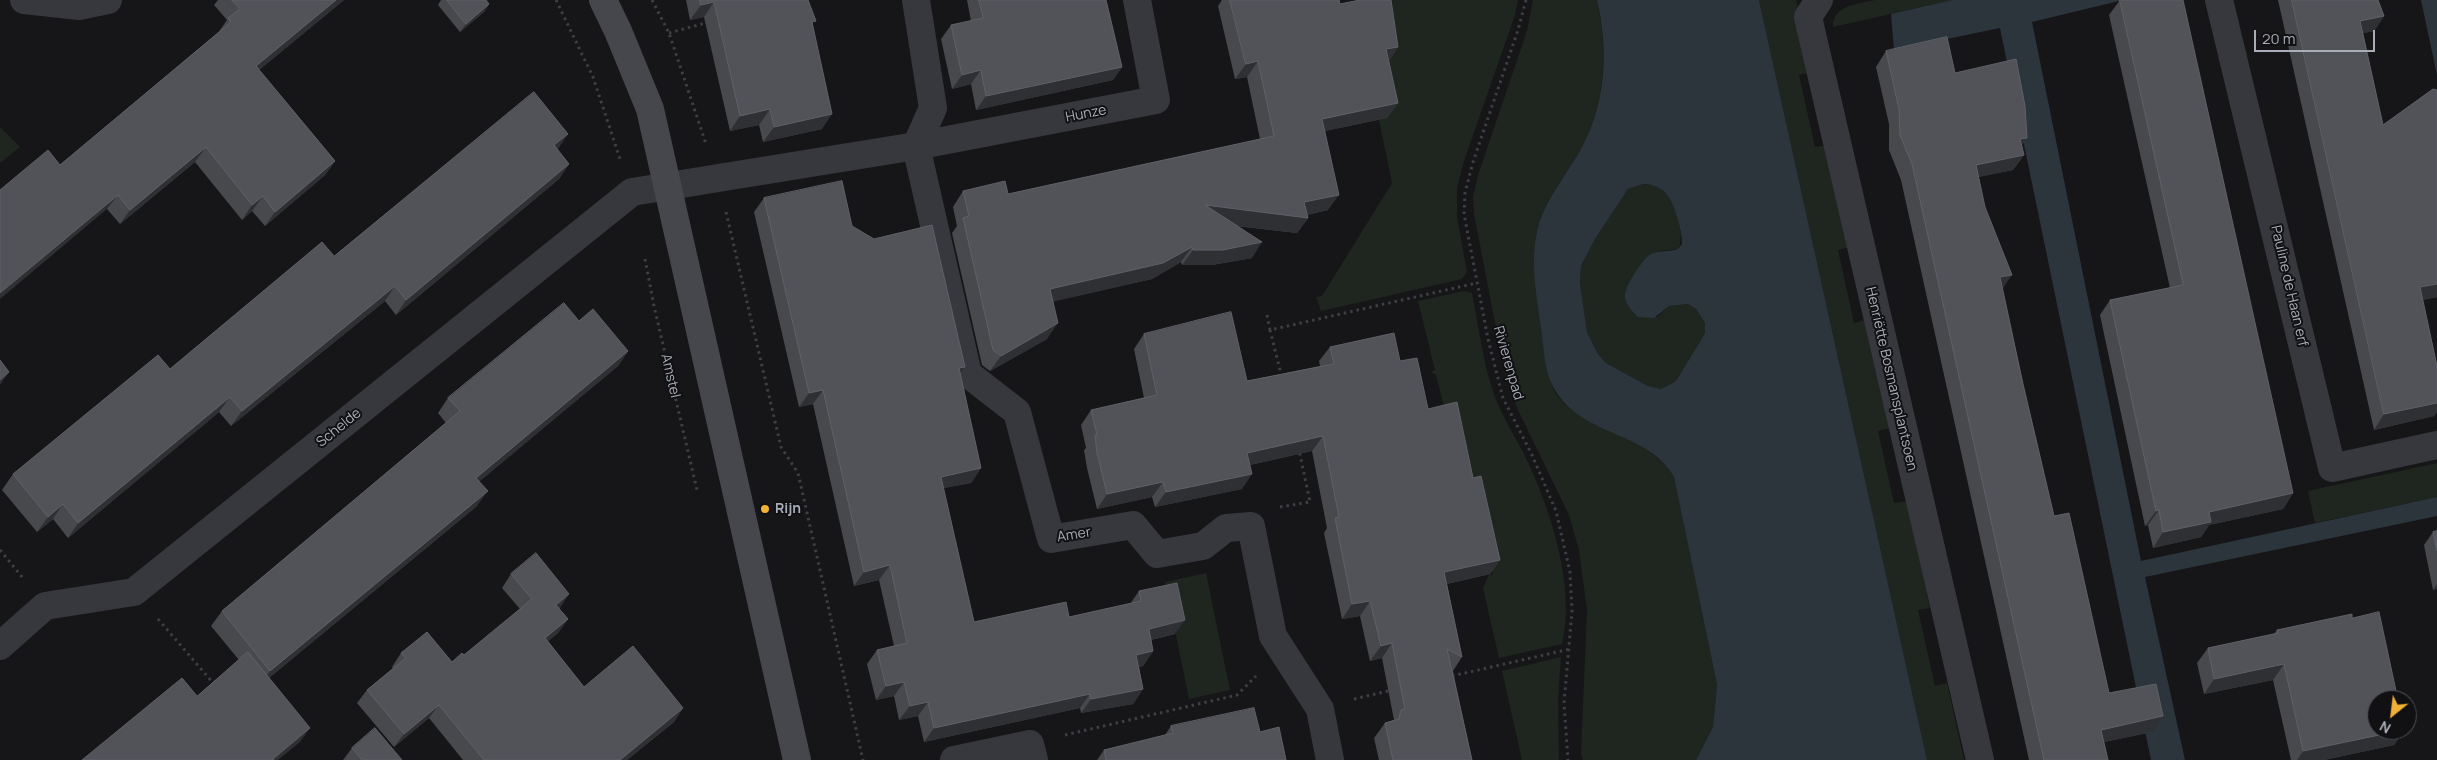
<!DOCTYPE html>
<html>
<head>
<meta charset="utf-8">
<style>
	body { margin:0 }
	#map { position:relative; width:2437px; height:760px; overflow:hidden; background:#161618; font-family:Manrope,sans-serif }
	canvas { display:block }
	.north { position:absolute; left:2367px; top:690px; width:50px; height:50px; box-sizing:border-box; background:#111113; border:1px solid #4d4f55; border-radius:50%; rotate:209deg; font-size:14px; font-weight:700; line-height:20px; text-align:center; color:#a8adb8 }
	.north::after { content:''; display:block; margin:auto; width:18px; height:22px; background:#f2b134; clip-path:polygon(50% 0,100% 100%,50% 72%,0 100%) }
	.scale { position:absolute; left:2254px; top:30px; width:121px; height:22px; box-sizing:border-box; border:2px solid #a8adb8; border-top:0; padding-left:6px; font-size:15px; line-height:18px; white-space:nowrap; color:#a8adb8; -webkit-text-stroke:4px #111113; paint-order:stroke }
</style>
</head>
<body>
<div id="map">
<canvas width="2437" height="760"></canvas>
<div class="north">N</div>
<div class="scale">20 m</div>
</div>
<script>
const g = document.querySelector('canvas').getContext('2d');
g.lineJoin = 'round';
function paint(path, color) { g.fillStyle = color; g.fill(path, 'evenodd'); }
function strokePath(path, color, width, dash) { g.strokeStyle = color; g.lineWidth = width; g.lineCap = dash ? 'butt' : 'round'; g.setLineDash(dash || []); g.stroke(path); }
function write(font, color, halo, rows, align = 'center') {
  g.font = font + ' Manrope,sans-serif'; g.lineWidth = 4; g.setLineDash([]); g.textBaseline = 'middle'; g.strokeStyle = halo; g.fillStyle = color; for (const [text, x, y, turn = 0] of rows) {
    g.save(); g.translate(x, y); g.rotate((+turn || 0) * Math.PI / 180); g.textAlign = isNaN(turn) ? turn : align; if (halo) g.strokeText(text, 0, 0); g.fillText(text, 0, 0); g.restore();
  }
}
paint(new Path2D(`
	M1354,0h164l-3,15 -51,146 -7,27v29l10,55 -5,7 -141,32 -5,-14 6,-1 70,-113 -13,-63 8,-2z
	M1533,0h64c11,52 9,107 -19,154 -14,23 -33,46 -40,72 -8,35 -2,67 3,101 3,21 4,45 13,63 21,39 94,43 120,87l43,208 -4,42 -17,33h-113l-2,-6 6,-144 -8,-60 -10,-35 -51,-105 -12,-31 -32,-165 -1,-16 5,-23 49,-144z
	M1759,0h37l16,72 -13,3 16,72 13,-2 22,102 -12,3 16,73 13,-3 23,108 -12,3 16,72 13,-2 23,107 -12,2 17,76 12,-3 17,77h-37z
	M1875,0h77l-119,27c-1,-22 26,-23 42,-27z
	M0,127l20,20 -20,16z
	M1643,184c8,1 16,2 22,7 10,8 21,48 13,58l-18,2 -10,4 -12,62h19l12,-11 19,-2 8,5 9,14v10l-29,48 -15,8 -13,-3 -42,-23 -8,-9 -11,-22 -7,-49 1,-17 14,-27 33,-50z
	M1464,291l8,2c7,35 11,71 23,104 8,20 19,38 29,57 26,53 52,132 38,190l-63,14 -16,-70 6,-13 4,-1c-15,-68 -41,-132 -57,-199l-5,-3 4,-2 -17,-69z
	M2437,463v34l-122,26 -7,-32z
	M1206,573l24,117 -41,9 -24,-117z
	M1561,657l-3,42 1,61h-37l-20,-89z`), '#1e261f');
paint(new Path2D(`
	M1597,0h162l168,760h-231l17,-33 4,-42 -43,-208c-26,-46 -93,-41 -119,-87 -11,-17 -11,-42 -14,-62 -5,-35 -12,-70 -2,-105 8,-25 26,-47 39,-69 28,-47 31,-102 19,-154zM1643,184c24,1 29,16 35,36 2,8 4,16 4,24l-4,5c-9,3 -18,1 -27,5 -8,4 -28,35 -26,43 1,8 7,14 13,20l16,1 15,-12 19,-2 8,5 9,14v10l-29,48 -15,8 -13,-3 -42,-23 -8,-9 -11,-22 -7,-49 1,-17 14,-27 33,-50z
	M1952,0h171l-91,22 109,539 296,-64v19l-292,61 40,183h-34l-151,-732 -106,22 -3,-36z
	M2421,0h16v75z`), '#2c353c');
strokePath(new Path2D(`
	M556,0l37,77 27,82
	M652,0l17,33 37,111
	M1526,0l-8,30 -45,132 -8,31 -1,21 24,125 15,59 29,57 24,56 14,61 2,39 -8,92 4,57
	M669,33l40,-11
	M726,212l55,235 17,26 65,287
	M645,259l9,47 43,184
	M1267,315l3,15 207,-47
	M1270,330l12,48
	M1280,507l30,-5 -11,-52
	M0,550l23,28
	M158,619l56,65
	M1452,676l118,-27
	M1354,699l38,-9
	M1065,735l172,-40 19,-19`), '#3d3f44', 3, [2.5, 4]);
strokePath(new Path2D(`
	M24,0l55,6 29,-6
	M916,0l17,108 -17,38
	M1819,0l-11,17 172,743
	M2219,0l113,468 105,-23
	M916,146l52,228 49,38 34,127 82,-14 24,29 46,-8 23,-18 25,-2 22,110 47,73 10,51
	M0,646l45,-40 89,-14 498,-400 284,-46 240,-46 -19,-100
	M954,760l76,-16 4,16`), '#37383d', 28);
strokePath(new Path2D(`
	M603,0l15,31 32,78 147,651`), '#45474d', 28);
paint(new Path2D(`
	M218,0h126l-85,70 76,91 -10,14 -60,51 -13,-15 -10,9 -47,-58 -75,62 -13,-15 -47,-44 158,-132 9,-13 -13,-15z
	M441,0h45l3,4 -5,8 -24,20 -22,-27z
	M686,0h122l5,26 9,103 -59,13 -4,-17 -29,6 -26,-114 -14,3z
	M967,0h139l16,67 -9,13 -137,30 -5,-26 -19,5 -11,-50 10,-14 20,-4z
	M1222,0h117l1,4 58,43 -9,14 9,42 -11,15 -62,13 3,79 -21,5 1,3 -11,15 -61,-7 16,32 -40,7h-30l-1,-3 -29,17 -99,22 -6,38 -57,32 -8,-6 -30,-132 5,-7 -4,-19 10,-16 45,3 252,-55 -13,-62 -12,2 -17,-73z
	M2120,0l173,493 -10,16 -74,16 -8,12 -48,11 -5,-23 -3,1 -45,-211 10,-15 60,-12 -61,-273z
	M2278,0h100l6,16 -10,15 -11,2 20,92 54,172 -15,3 15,66v46l-3,4 -60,14z
	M1886,51l69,22 72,65 -5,7 2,10 -11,15 -35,7 45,207 31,132 55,177 43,39 -48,10 4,18h-79l-128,-580 -12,-30v-26l-13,-57z
	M557,149l12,15 -10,15 -163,136 -11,-14 -154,125 -12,-14 -151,126 -15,-19 -16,13 -35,-42 11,-16 157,-105 164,-113z
	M764,198l88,28 113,141 -5,6 21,95 -10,15 -28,5 31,134 95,-5 61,-13 9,-13 36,43 -24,6 2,11 -10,15 -4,1 4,22 -10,15 -52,9 -1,-5 -156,34 -6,-26 -19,4 -5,-24 -18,4 -9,-36 10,-14 17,-4 -15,-66 -25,6 -41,-182 -14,3 -45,-195z
	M579,321l49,30 -10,15 -139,115 -2,25 -208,172 31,64 -103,-46 42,-36 -28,-34 11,-15 224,-188 -8,-10 10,-15z
	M1144,334l103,47 73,-15 -1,-5 11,-14 70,14 28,48 45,69 27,82 -10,14 -43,10 15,73 -9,14 19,89h-93l-5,-22 11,-15 9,-3 -12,-62 -12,3 -10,-45 -18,3 -18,-86 3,-5 -15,-77 -62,14 -8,24 -87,18 -3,-10 -55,12 -10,-41 -3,-18 2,-2 -5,-23 10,-15 53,-12 -10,-49z
	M2437,531v58l-4,1 -9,-45 9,-13z
	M511,574l48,35 9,10 -10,14 -10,8 36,46 99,21 -9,14 -47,38h-164l-34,-42 -35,29 -37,-44 10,-13 26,-22 -1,-1 9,-14 51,9 12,-7 56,-46 -18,-21z
	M2352,618l52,112 -10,15 -70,15h-33l-18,-80 -69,14 -7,-31 11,-15 66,-14 3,-4z
	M1171,726l89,6 26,28h-189l7,-10 61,-15z
	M352,748l50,12h-59z`), '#47494d');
paint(new Path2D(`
	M336,0h8l-98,81 10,-15z
	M714,2l-10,15 -14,3 11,-15z
	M489,4l-5,8 -24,20 6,-8z
	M2384,16l-10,15 -25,5 11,-15z
	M1398,47l-10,16 -2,-14z
	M1258,61l-11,16 -12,2 11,-15z
	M1122,67l-9,13 -137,30 10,-14z
	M981,70l-10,14 -19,5 10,-14z
	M1398,103l-11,15 -76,16 11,-15z
	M770,109l-11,16 -29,6 10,-15z
	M832,114l-10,15 -59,13 11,-15z
	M568,134l-10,15 -15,11 11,-15z
	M2027,138l-11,15 4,-14z
	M206,147l-11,15 -75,62 10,-14z
	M2024,155l-11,15 -48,10 11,-15z
	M335,161l-10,14 -60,51 10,-14z
	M569,164l-10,15 -163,136 10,-15z
	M118,195l-11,14 -107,90v-6z
	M1339,195l-11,15 -29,7 9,1 -11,15 -103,-12 11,-16 99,-3z
	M263,196l-11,15 -10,9 10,-15z
	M1262,242l-10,16 -40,7h-30l11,-15z
	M1192,247l-11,15 -29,17 -113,26 11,-16z
	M2012,275l-11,16 -1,-14z
	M2437,284v13l-28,6 11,-16z
	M395,286l-10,15 -154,125 11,-15z
	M1058,323l-11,16 -57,32 11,-15z
	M628,351l-10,15 -152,127 10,-15z
	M965,367l-10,14 4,-13z
	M9,372l-9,13v-5z
	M823,390l-10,14 -14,3 10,-14z
	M230,397l-11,15 -151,126 10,-15z
	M2437,403v9l-3,4 -60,14 10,-16z
	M1323,436l-11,15 -75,17 10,-15z
	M981,468l-10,15 -41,8 11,-14z
	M1252,474l-10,15 -87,18 11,-15z
	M1163,482l-11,15 -55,12 10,-15z
	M488,491l-11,15 -218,180 11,-15z
	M2293,493l-10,16 -74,16 -8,12 -48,11 10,-16 46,-20z
	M63,504l-10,15 -16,13 11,-15z
	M2159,510l-11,15 -3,1 11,-15z
	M1500,560l-10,14 -56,13 10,-15z
	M890,565l-11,15 -25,6 10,-14z
	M2437,584v5l-4,1z
	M569,594l-9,14 -13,11 9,-14z
	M1370,601l-10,15 -18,3 10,-15z
	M568,619l-10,14 -22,18 9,-13z
	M1185,620l-10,14 -37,9 11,-14z
	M1392,643l-10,15 -12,3 11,-15z
	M1153,651l-10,15 -17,4 10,-15z
	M2284,664l-11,16 -69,14 10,-15z
	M904,682l-10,14 -18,4 10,-14z
	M1143,689l-10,15 -52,9 10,-14z
	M1090,694l-10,14 -156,34 10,-14z
	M928,702l-10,14 -19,4 11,-14z
	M439,705l-10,13 -35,29 10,-13z
	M683,708l-9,14 -47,38h-7z
	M2163,716l-11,16 -62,13 11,-15z
	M310,728l-10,14 -22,18h-6z
	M2404,730l-10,15 -70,15h-27l6,-9z`), '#2f3033');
const building = new Path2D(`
	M232,0h104l-80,66 79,95 -60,51 -12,-16 -11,9 -46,-58 -76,63 -12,-15 -118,98v-103l48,-40 12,15 171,-143 -3,-4 12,-9z
	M447,0h39l3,4 -23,20z
	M700,0h108l8,21 -4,1 20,92 -58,13 -4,-18 -30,7 -26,-114 -13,3z
	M979,0h127l16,67 -136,29 -5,-26 -19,5 -11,-50 32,-7z
	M1230,0h109l1,4 20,-4h31l7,47 -12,2 12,54 -76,16 17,76 -35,7 4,16 -103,-13 57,37 -39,8h-30l-1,-3 -29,16 -113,26 8,34 -57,33 -8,-6 -30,-132 6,-2 -6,-25 42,-10 3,13 266,-58 -16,-75 -12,3z
	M2120,0h63l110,493 -84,19 2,10 -48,10 -4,-22 -3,1 -46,-211 73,-15z
	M2292,0h86l6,16 -24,5 23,104 50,-36 4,1v194l-17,3 17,79v37l-53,11z
	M1947,37l8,36 61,-14 9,47 2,32 -7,1 4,16 -48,10 9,42 27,68 -12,2 23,107 31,132 15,-3 40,180 47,-9 7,32 -62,14 7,30h-64l-132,-596 -12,-29 -1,-26 -13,-58z
	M534,92l34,42 -14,11 15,19 -163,136 -11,-14 -153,125 -12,-14 -152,126 -15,-19 -15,13 -35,-43 145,-119 12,14 152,-127 12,14z
	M842,181l10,45 22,13 58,-14 33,142 -6,1 22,100 -40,9 33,145 92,-20 3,15 72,-16 -2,-10 38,-8 8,37 -36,9 4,22 -17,4 7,34 -52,10 -1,-5 -156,34 -6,-26 -18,4 -6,-24 -18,4 -9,-36 30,-7 -17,-78 -26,7 -41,-182 -14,3 -45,-195z
	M564,303l15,18 14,-12 35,42 -152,127 12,13 -218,180 -48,-60 238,-200 -12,-13z
	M1231,312l16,69 87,-17 -4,-17 64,-14 6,28 17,-3 11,51 29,-7 16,76 8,-2 19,84 -56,12 18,85 -15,-8 25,111h-79l-8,-37 14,-4 2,-9 4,-1 -13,-66 -11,3 -11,-45 -18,3 -17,-86 4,-1 -16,-81 -76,17 5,21 -86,18 -3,-10 -56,12 -10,-41 -2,-18h2l-6,-25 66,-15 -13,-61z
	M0,360l9,12 -9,8z
	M2437,531v20l-4,-19z
	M536,553l33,41 -13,11 12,14 -23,19 39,49 49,-41 50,62 -63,52h-136l-45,-55 -35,29 -37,-44 39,-32 -5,-5 26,-21 25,30 10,-9 2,2 68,-56 -21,-25z
	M2379,612l19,88h-21v30h26l-100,21 -19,-87 -70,15 -6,-31 70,-15 -1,-3 75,-16v4z
	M248,652l62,76 -37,31 1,1h-192l100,-82 15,18z
	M1254,708l6,24 19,-5 7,33h-180l-2,-10 69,-17 -2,-7z
	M375,728l27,32h-40l-10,-12z`);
paint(building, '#525359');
strokePath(building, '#5f6168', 1);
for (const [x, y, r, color] of [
	[765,509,5,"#f2b134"]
]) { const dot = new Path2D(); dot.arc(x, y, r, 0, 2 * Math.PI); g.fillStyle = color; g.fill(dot); strokePath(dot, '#111113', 2); }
write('14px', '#a8adb8', '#111113', [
	["Hunze",1086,114,-11],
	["Pauline de Haan erf",2289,286,77],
	["Rivierenpad",1508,363,74],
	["Amstel",670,376,77],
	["Henriëtte Bosmansplantsoen",1891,379,77],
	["Schelde",339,428,-39],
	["Amer",1074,535,-9]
]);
write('bold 14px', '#a8adb8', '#111113', [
	["Rijn",775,509]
], 'left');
</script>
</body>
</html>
